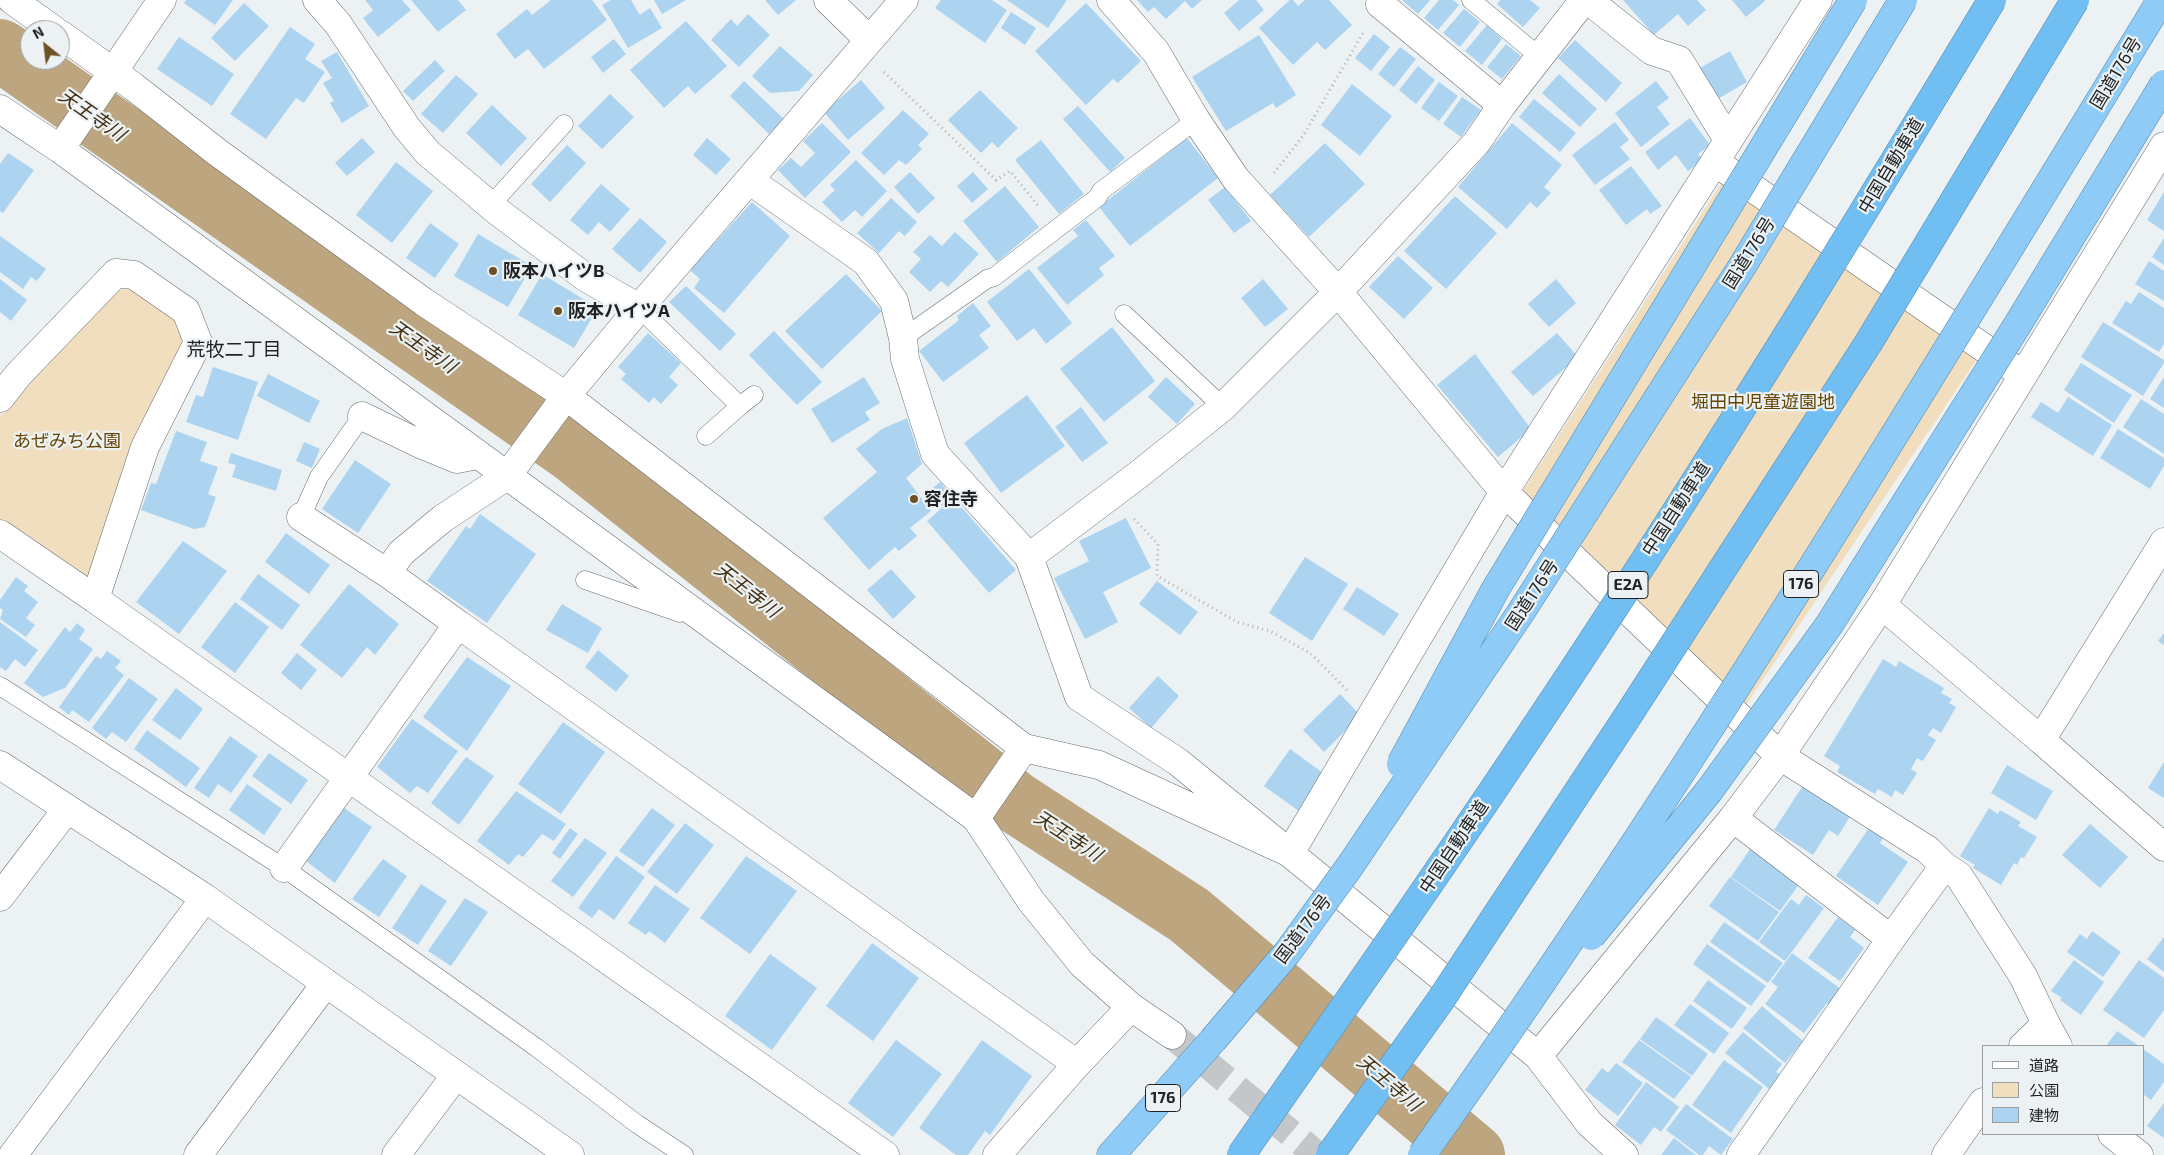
<!DOCTYPE html>
<html>
<head>
<meta charset="utf-8">
<style>
	body { margin:0 }
	#map { position:relative; width:2164px; height:1155px; overflow:hidden; background:#ecf1f4; font-family:"Exo 2","Noto Sans JP",sans-serif }
	canvas { display:block }
	.legend { position:absolute; left:1982px; top:1045px; width:162px; height:90px; box-sizing:border-box; background:#ecf1f4; border:1px solid #9a9ea0; margin:0; padding:6px 9px; list-style:none; font-size:15px; color:#1f2122 }
	.legend li { display:flex; align-items:center; gap:10px; height:25px }
	.legend b { width:25px; border:1px solid #9a9ea0 }
	.north { position:absolute; left:20px; top:20px; width:50px; height:50px; box-sizing:border-box; background:#ecf1f4; border:1px solid #9a9ea0; border-radius:50%; rotate:331deg; font-size:14px; font-weight:700; line-height:20px; text-align:center; color:#1f2122 }
	.north::after { content:''; display:block; margin:auto; width:18px; height:22px; background:#6c5224; clip-path:polygon(50% 0,100% 100%,50% 72%,0 100%) }
</style>
</head>
<body>
<div id="map">
<canvas width="2164" height="1155"></canvas>
<ul class="legend">
<li><b style="height:6px;background:#fff"></b>道路</li>
<li><b style="height:14px;background:#f1debf"></b>公園</li>
<li><b style="height:14px;background:#acd4f0"></b>建物</li>
</ul>
<div class="north">N</div>
</div>
<script>
const g = document.querySelector('canvas').getContext('2d');
g.lineJoin = 'round';
function paint(path, color) { g.fillStyle = color; g.fill(path, 'evenodd'); }
function strokePath(path, color, width, dash) { g.strokeStyle = color; g.lineWidth = width; g.lineCap = dash ? 'butt' : 'round'; g.setLineDash(dash || []); g.stroke(path); }
function write(font, color, halo, rows, align = 'center') {
  g.font = font + ' "Exo 2","Noto Sans JP",sans-serif'; g.lineWidth = 4.5; g.setLineDash([]); g.textBaseline = 'middle'; g.strokeStyle = halo; g.fillStyle = color; for (const [text, x, y, turn = 0] of rows) {
    g.save(); g.translate(x, y); g.rotate((+turn || 0) * Math.PI / 180); g.textAlign = isNaN(turn) ? turn : align; if (halo) g.strokeText(text, 0, 0); g.fillText(text, 0, 0); g.restore();
  }
}
paint(new Path2D(`
	M1722,182l257,174 -235,352 -225,-211z
	M131,289l44,26 5,14 2,17 -85,228 -15,7 -82,-58v-107l103,-118 16,-8z`), '#f1debf');
strokePath(new Path2D(`
	M0,50l571,400 444,352 174,113 285,240`), '#bca57f', 62);
paint(new Path2D(`
	M186,0h47l-18,25 -31,-22z
	M365,0h37l9,10 -33,27 -15,-19 10,-8z
	M411,0h47l8,10 -28,22z
	M551,0h41l15,20 -63,49 -16,-20 -13,10 -19,-25 31,-25 5,6z
	M611,0h20l9,15 10,-7 12,20 -34,20 -26,-43z
	M654,0h32l-24,14z
	M765,0h31l-18,15z
	M941,0h51l15,10 -22,33 -50,-35z
	M1007,0h60l-19,28z
	M1137,0h65l-10,9 -7,-8 -19,18 -12,-12 -6,5z
	M1239,0h17l8,10 -25,21 -15,-18z
	M1290,0h3l5,6 7,-6h24l23,25 -27,25 -8,-8 -24,23 -34,-37z
	M1402,0h28l-12,14z
	M1439,0h14l6,5 -21,25 -14,-12z
	M1500,0h30l10,8 -17,19 -26,-23z
	M1623,0h74l9,10 -18,16 -10,-12 -24,21z
	M1732,0h32l1,1 -19,16z
	M244,3l25,23 -34,35 -24,-23z
	M1086,3l55,58 -23,22 -5,-4 -27,26 -51,-54z
	M1464,9l16,13 -20,25 -17,-14z
	M1011,12l25,16 -11,17 -24,-17z
	M748,14l22,21 -31,32 -28,-27 20,-21 6,7z
	M686,21l41,45 -32,28 -7,-8 -24,22 -34,-38z
	M1487,25l15,14 -20,26 -17,-14z
	M290,27l25,17 -10,15 20,13 -21,31 -8,-5 -30,41 -36,-25z
	M1374,34l16,13 -19,24 -16,-13z
	M1259,35l37,60 -20,13 -3,-5 -47,28 -34,-54z
	M179,37l55,37 -22,32 -55,-37z
	M614,39l12,15 -23,19 -12,-16z
	M1575,40l47,43 -16,19 -48,-44z
	M1506,44l15,12 -19,23 -15,-12z
	M780,46l33,29 -14,16 -29,2 -18,-17z
	M1400,47l16,12 -22,28 -16,-13z
	M1730,51l17,31 -31,18 -18,-31z
	M337,52l32,54 -27,17 -12,-20 4,-2 -11,-18 9,-5 -11,-17z
	M435,60l10,11 -32,30 -10,-10z
	M1418,66l17,14 -19,24 -17,-14z
	M1559,74l38,35 -17,18 -38,-34z
	M456,75l22,19 -35,39 -22,-19z
	M861,80l24,28 -37,32 -24,-28z
	M744,81l40,38 -15,15 -39,-38z
	M1656,81l13,17 -12,9 13,17 -29,23 -26,-34z
	M1439,82l19,14 -19,25 -18,-13z
	M1352,84l40,32 -32,40 -39,-31z
	M980,90l38,38 -20,20 -6,-6 -11,11 -33,-33z
	M610,94l24,23 -32,32 -24,-23z
	M1462,97l19,13 -20,27 -18,-13z
	M1534,99l42,34 -16,19 -41,-35z
	M492,105l35,33 -26,28 -35,-33z
	M1078,106l47,52 -15,14 -47,-53z
	M903,110l26,24 -11,11 4,4 -16,16 -7,-5 -15,15 -23,-22z
	M1690,118l20,27 -12,9 5,6 -15,11 -12,-16 -18,15 -13,-18z
	M1615,122l14,18 -9,7 10,12 -35,26 -23,-30z
	M822,123l29,29 -46,46 -27,-28 13,-12 10,9 14,-14 -12,-12z
	M1512,123l50,42 -18,22 7,6 -14,15 -7,-6 -23,27 -49,-42z
	M362,138l13,14 -28,24 -12,-13z
	M707,138l24,21 -15,16 -23,-20z
	M1187,138l31,40 -88,68 -31,-39z
	M1041,140l43,54 -25,20 -44,-54z
	M1325,143l40,41 -56,53 -39,-42z
	M567,145l19,18 -36,39 -19,-18z
	M8,153l26,17 -31,43 -3,-2v-47z
	M856,160l31,31 -25,26 -7,-7 -13,12 -20,-20 13,-12 -5,-5z
	M396,162l37,29 -41,52 -36,-28z
	M1631,166l31,40 -12,8 -3,-5 -21,16 -27,-35z
	M910,172l25,26 -17,16 -24,-27z
	M973,172l15,17 -16,14 -15,-17z
	M601,184l29,25 -20,23 -11,-10 -11,13 -18,-15z
	M1005,186l34,41 -42,35 -34,-41z
	M1225,187l26,34 -17,12 -26,-33z
	M2164,192v39l-17,-11z
	M1455,196l42,37 -51,56 -42,-38z
	M891,198l26,24 -12,14 -6,-5 -20,22 -22,-20z
	M752,202l38,34 -66,77 -30,-25 6,-9 -10,-9z
	M640,218l27,24 -27,31 -28,-24z
	M1086,220l29,36 -16,12 5,7 -37,30 -30,-37 41,-32 -5,-6z
	M430,223l29,21 -24,34 -29,-20z
	M955,232l24,22 -31,33 -7,-6 -11,11 -21,-20 12,-13 -8,-7 17,-17 12,11z
	M478,234l54,32 -24,41 -54,-31z
	M0,236l46,33 -9,12 -6,-4 -8,12 -23,-17z
	M2164,238v27l-12,-8z
	M1398,256l35,32 -29,31 -35,-32z
	M2149,261l15,10v30l-29,-17z
	M1029,269l43,54 -26,21 -12,-16 -17,13 -30,-39z
	M542,274l56,34 -24,40 -56,-33z
	M846,274l36,37 -60,58 -37,-38z
	M0,279l27,21 -16,21 -11,-9z
	M1263,279l25,30 -23,18 -24,-29z
	M1556,279l20,24 -27,24 -21,-23z
	M686,286l50,48 -16,17 -51,-49z
	M2139,292l25,16v36l-5,8 -47,-29 14,-22 5,3z
	M973,303l18,23 -12,9 10,13 -46,34 -24,-31 40,-31 -2,-4z
	M2103,322l61,38v3l-21,33 -62,-39z
	M1112,327l43,54 -51,41 -44,-53z
	M774,331l48,51 -25,23 -48,-50z
	M648,333l33,30 -12,14 9,8 -17,19 -7,-7 -5,6 -28,-24 5,-5 -8,-7z
	M1557,333l21,24 -45,39 -22,-24z
	M1475,354l56,75 -33,28 -61,-72z
	M2081,363l51,32 -18,28 -50,-33z
	M213,367l45,15 -20,58 -52,-18 10,-27 7,2z
	M268,374l52,27 -11,22 -52,-27z
	M864,377l16,26 -15,9 5,8 -38,23 -21,-34z
	M1166,377l29,27 -18,20 -29,-27z
	M2164,377v31l-14,-9z
	M1027,395l38,51 -64,47 -37,-50z
	M2068,397l44,28 -19,31 -62,-39 10,-15 17,11z
	M2141,399l23,15v40l-41,-27z
	M1081,407l27,36 -26,19 -27,-35z
	M907,418l15,46 -16,14 25,33 -21,17 7,8 -18,15 -4,-4 -26,23 -46,-52 54,-46 -21,-23 26,-20z
	M2118,429l46,29v8l-14,23 -50,-31z
	M176,431l31,11 -7,19 18,6 -10,27 8,3 -11,30 -11,2 -53,-19 10,-27 5,1z
	M304,442l16,7 -8,19 -16,-7z
	M231,453l51,17 -6,21 -44,-14 4,-12 -8,-2z
	M355,460l36,24 -33,49 -36,-24z
	M940,482l76,88 -27,23 -62,-72 16,-14 -14,-16z
	M480,514l56,40 -49,69 -60,-42 39,-55 4,3z
	M1126,518l25,50 -48,24 15,30 -33,17 -31,-61 35,-17 -10,-20z
	M286,533l44,32 -21,29 -44,-32z
	M183,541l44,30 -48,63 -43,-32z
	M1305,557l43,27 -36,57 -43,-28z
	M891,569l25,28 -23,22 -26,-29z
	M258,574l42,31 -18,25 -42,-31z
	M16,577l12,9 -4,5 14,11 -12,16 9,7 -9,12 -26,-18 3,-9 -3,-2v-8z
	M1157,581l41,31 -18,23 -41,-31z
	M349,584l50,40 -24,31 -8,-8 -25,31 -42,-33z
	M1357,587l42,27 -15,22 -41,-27z
	M235,602l34,25 -34,46 -34,-26z
	M562,604l40,24 -14,25 -42,-23z
	M0,622l38,28 -13,17 -10,-8 -9,12 -6,-4z
	M77,623l8,7 -6,9 14,10 -28,39 -22,9 -19,-14 41,-56 5,5z
	M2164,633v12l-6,-4z
	M598,650l31,26 -13,16 -31,-25z
	M107,651l14,10 -6,7 9,7 -35,47 -17,-12 -3,5 -10,-8 37,-51 5,3z
	M297,653l20,17 -16,20 -20,-17z
	M467,657l44,29 -44,65 -44,-34z
	M1883,659l13,8 3,-6 45,27 -3,5 11,6 -3,4 7,4 -15,26 -8,-5 -5,7 8,5 -13,21 -6,-3 -6,11 6,4 -14,22 -8,-5 -3,7 -14,-8 -3,5 -38,-22 3,-6 -16,-10z
	M1158,676l21,20 -28,32 -22,-20z
	M129,678l29,21 -32,43 -14,-10 -6,7 -14,-11z
	M176,688l27,21 -23,31 -28,-20z
	M1340,694l25,26 -17,8 -24,24 -21,-22z
	M412,719l46,32 -30,42 -11,-7 -7,7 -33,-26z
	M563,722l42,30 -44,62 -43,-30z
	M147,730l53,38 -14,19 -52,-38z
	M230,736l28,20 -27,37 -13,-9 -9,14 -15,-10z
	M1290,749l40,29 -27,36 -39,-28z
	M269,753l39,27 -17,24 -39,-28z
	M466,757l28,19 -35,49 -28,-22z
	M2164,762v36l-16,-10z
	M2007,765l46,26 -17,29 -45,-27z
	M247,784l35,25 -18,26 -35,-25z
	M1804,784l47,31 -13,21 -9,-6 -16,25 -39,-25z
	M516,791l50,33 -12,17 -12,-7 -19,23 -5,-3 -9,11 -32,-24z
	M344,808l28,19 -37,56 -29,-22z
	M652,808l23,17 -32,42 -24,-16z
	M1989,808l9,6 2,-4 21,12 -3,4 19,11 -13,21 -3,-1 -4,8 -3,-2 -13,22 -28,-17 2,-3 -15,-9z
	M685,823l29,22 -37,49 -30,-22z
	M2090,824l38,33 -28,31 -38,-33z
	M570,828l8,6 -18,25 -8,-6z
	M1869,828l14,10 -3,5 28,19 -30,43 -42,-29z
	M585,838l22,15 -34,44 -22,-16z
	M1751,848l49,35 -20,28 -49,-34z
	M616,856l29,21 -31,43 -15,-11 -7,9 -14,-10z
	M746,856l51,35 -47,63 -50,-36z
	M383,859l24,17 -28,41 -27,-18z
	M1730,877l49,35 -21,29 -49,-35z
	M421,884l26,17 -29,44 -26,-17z
	M655,885l35,24 -25,34 -16,-12 -3,4 -18,-12z
	M1806,895l18,13 -39,53 -26,-19 32,-43 8,6z
	M465,898l23,14 -37,54 -23,-15z
	M1838,917l17,13 -5,7 14,11 -24,33 -32,-23z
	M1724,922l59,41 -15,20 -58,-41z
	M2092,931l29,21 -18,25 -36,-25 13,-18 7,5z
	M2164,937v35l-17,-13z
	M872,943l47,35 -46,63 -47,-35z
	M1707,944l59,42 -15,20 -58,-42z
	M1792,953l50,37 -11,16 -4,-3 -23,30 -39,-29 13,-17 -7,-5z
	M770,954l47,34 -45,62 -47,-34z
	M2074,960l30,22 -23,33 -21,-15 2,-2 -11,-7z
	M2139,960l25,18v32l-20,28 -41,-28z
	M1708,980l39,28 -15,21 -39,-28z
	M1690,1004l39,29 -15,21 -40,-29z
	M1762,1006l41,35 -18,22 -42,-35z
	M1656,1017l52,37 -16,22 -52,-37z
	M2117,1031l22,15h-33z
	M1743,1032l39,32 -6,8 5,3 -12,14 -44,-36z
	M896,1040l46,34 -49,63 -45,-34z
	M982,1040l50,36 -42,59 -5,-4 -17,24h-12l-37,-27z
	M1639,1040l52,37 -17,22 -52,-37z
	M2143,1049l21,15v18l-13,18 -8,-6z
	M1724,1060l39,27 -32,46 -39,-28z
	M1616,1063l27,20 -25,33 -33,-26 17,-22 6,5z
	M1646,1082l33,25 -18,25 -7,-5 -13,18 -26,-20z
	M2164,1103v35l-17,-12z
	M1686,1104l47,35 -12,16 -12,-9 -6,9h-4l-33,-25z
	M1674,1138l22,17h-35z`), '#acd4f0');
strokePath(new Path2D(`
	M1172,1035l145,120`), '#c3c7ca', 28, [28, 14]);
const service = new Path2D(`
	M1471,0l69,57
	M490,206l74,-82
	M639,308l101,98 -34,30
	M1124,314l99,93
	M903,338l84,-59 7,-2 104,-80 3,-6 95,-71
	M740,406l14,-11
	M301,517l18,-40 43,-61
	M585,580l95,33 6,-6
	M0,686l284,182 253,180 100,76 47,31`);
const minor = new Path2D(`
	M12,0l42,30
	M317,0l21,24 69,104 21,25 69,58 88,66 54,31
	M828,0l41,40
	M1111,0l45,52 40,68 40,59 102,113 166,200 276,264 -47,62 -195,238 51,67 35,32
	M1383,0l-3,4 122,101
	M1588,0l64,51 27,9 49,80
	M60,34l74,53 83,65 207,150 142,94 458,352 75,17 191,88 214,-361 314,-492
	M0,109l60,40 916,669 55,83 51,63 49,43 41,28
	M60,149l102,-149
	M1715,162l301,208
	M749,180l117,82 28,39 9,37 2,21 30,95 94,103 50,140 99,65 360,294
	M0,398l18,-23 98,-102 18,2 52,36 12,31 -53,105 -50,152 790,556
	M362,416l56,27 39,16 21,-4
	M0,534l95,65
	M1029,557l109,-82 85,-68 115,-115 139,-150 25,-37 82,-105
	M387,573l14,-20 41,-34 65,-43 59,-80 73,-88 265,-308
	M1882,605l159,135 123,-198
	M458,624l619,440
	M2041,740l123,107
	M0,765l205,133 365,257
	M976,818l48,-70
	M1733,818l158,121
	M284,868l174,-244 -71,-51 -86,-56
	M0,897l67,-88
	M2046,1024l12,22
	M2023,1046l23,-22 -23,-48 -64,-100 -15,-10 -16,-16 -148,-94 102,-151 282,-459
	M2112,1134l27,21
	M13,1155l192,-257
	M198,1155l128,-172
	M396,1155l60,-80
	M997,1155l80,-91 54,-57
	M1741,1155l150,-216 53,-73
	M1946,1155l37,-53`);
const trunk = new Path2D(`
	M1111,1155l102,-115`);
strokePath(service, '#686c6f', 19);
strokePath(minor, '#686c6f', 29);
strokePath(trunk, '#5487aa', 29);
strokePath(new Path2D(`
	M884,72l112,108 14,-9 30,37
	M1274,173l29,-37 60,-103
	M1134,519l24,25 -1,32 80,46 33,9 40,22 39,39`), '#aeb2b4', 3, [1, 4]);
strokePath(service, '#fff', 18);
strokePath(minor, '#fff', 28);
strokePath(trunk, '#8ecbf6', 28);
const trunkBridge = new Path2D(`
	M1401,764l94,-174 358,-590
	M1591,936l118,-145 120,-166 189,-301 146,-240
	M1213,1040l74,-87 63,-87 171,-254 222,-347 160,-265
	M1422,1155c265,-373 501,-765 739,-1155`);
const motorwayBridge = new Path2D(`
	M1241,1155c111,-159 222,-318 329,-480 146,-221 285,-448 422,-675
	M1330,1155l110,-154 191,-290 238,-369 206,-342`);
strokePath(trunkBridge, '#5487aa', 29, []);
strokePath(motorwayBridge, '#5487aa', 29, []);
strokePath(trunkBridge, '#8ecbf6', 28);
strokePath(motorwayBridge, '#71bef3', 28);
for (const [x, y, r, color] of [
	[493,271,5,"#6c5224"],
	[558,311,5,"#6c5224"],
	[914,499,5,"#6c5224"]
]) { const dot = new Path2D(); dot.arc(x, y, r, 0, 2 * Math.PI); g.fillStyle = color; g.fill(dot); strokePath(dot, '#ecf1f4', 2); }
for (const [x, y, w] of [
	[1801,584,35],
	[1628,585,40],
	[1163,1098,35]
]) { const box = new Path2D(); box.roundRect(x - w / 2, y - 13.5, w, 27, 4); g.fillStyle = '#ecf1f4'; g.fill(box); strokePath(box, '#1f2122', 1); }
write('bold 16px', '#1f2122', null, [
	["176",1801,584],
	["E2A",1628,585],
	["176",1163,1098]
]);
write('18px', '#1f2122', '#ecf1f4', [
	["国道176号",2116,73,-59],
	["中国自動車道",1891,166,-59],
	["国道176号",1749,253,-58],
	["中国自動車道",1676,509,-57],
	["国道176号",1532,595,-57],
	["中国自動車道",1454,847,-56],
	["国道176号",1303,929,-53]
]);
write('bold 18px', '#1f2122', '#ecf1f4', [
	["阪本ハイツB",503,271],
	["阪本ハイツA",568,311],
	["容住寺",924,499]
], 'left');
write('18px', '#664600', '#ecf1f4', [
	["堀田中児童遊園地",1763,402],
	["あぜみち公園",67,441]
]);
write('italic 19px', '#423011', '#ecf1f4', [
	["天王寺川",92,115,35],
	["天王寺川",423,347,35],
	["天王寺川",747,590,38],
	["天王寺川",1068,836,33],
	["天王寺川",1389,1083,40]
]);
write('19px', '#1f2122', '#ecf1f4', [
	["荒牧二丁目",234,350]
]);
</script>
</body>
</html>
